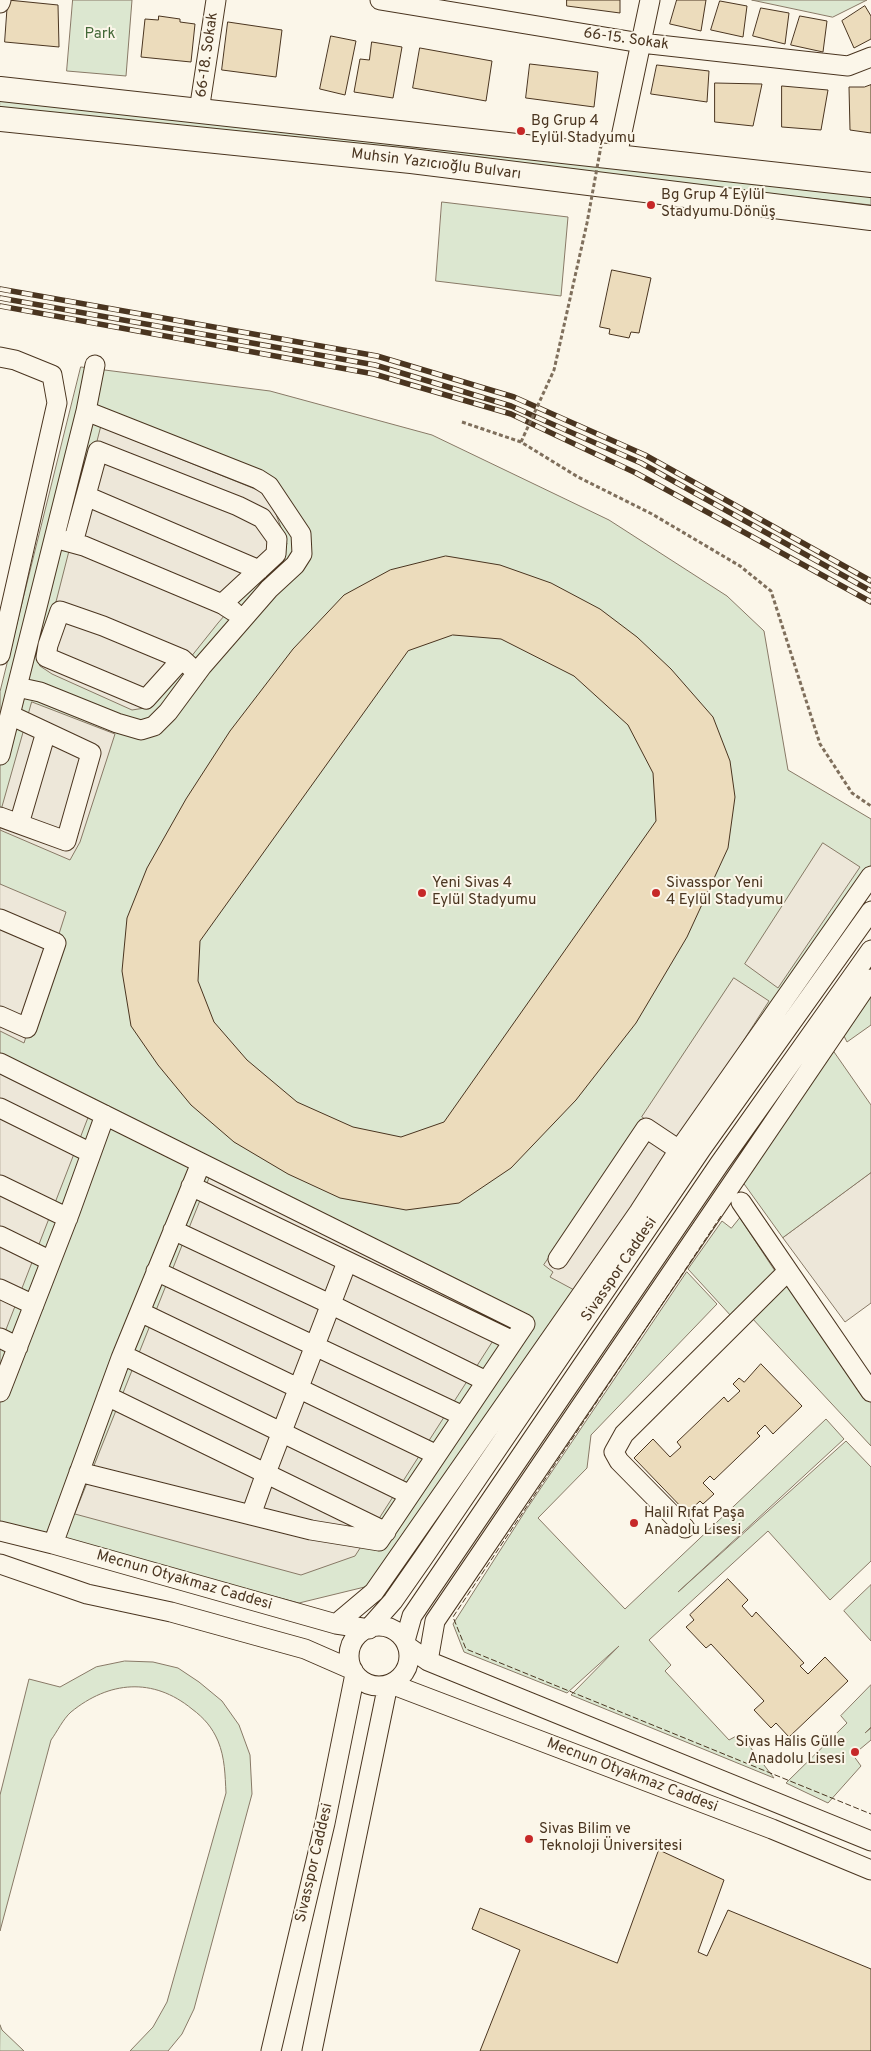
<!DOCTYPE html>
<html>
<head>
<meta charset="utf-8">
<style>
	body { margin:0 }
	canvas { display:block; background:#fbf6e9 }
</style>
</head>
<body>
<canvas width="871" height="2051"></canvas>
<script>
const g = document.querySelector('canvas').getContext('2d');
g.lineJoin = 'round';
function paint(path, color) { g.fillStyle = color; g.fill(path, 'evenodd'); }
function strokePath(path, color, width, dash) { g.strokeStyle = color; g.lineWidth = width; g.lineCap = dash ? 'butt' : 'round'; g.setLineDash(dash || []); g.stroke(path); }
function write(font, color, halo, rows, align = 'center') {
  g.font = font + ' Overpass,sans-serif'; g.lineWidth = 4; g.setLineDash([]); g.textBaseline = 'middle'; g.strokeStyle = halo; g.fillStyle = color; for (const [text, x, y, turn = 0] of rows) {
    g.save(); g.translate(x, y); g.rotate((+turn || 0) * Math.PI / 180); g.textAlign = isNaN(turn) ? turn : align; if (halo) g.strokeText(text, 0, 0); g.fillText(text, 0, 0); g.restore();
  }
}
const green = new Path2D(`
	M73,0h59l-6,76 -59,-5z
	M752,0h115l-34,17z
	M0,100l871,96v9l-871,-97z
	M442,202l126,15 -7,79 -125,-15z
	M81,367l189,24 162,44 177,85 118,76 37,35 24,139 83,49v47l-494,718 -78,19 -299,-79v-832z
	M871,989v36l-24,17 -5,-10z
	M832,1049l39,56v68l-88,65 -41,-57z
	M740,1218l37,56 -45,43 -44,-48 34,-48 9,7z
	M687,1272l30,32 -126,131 -4,33 -49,50 87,91 201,-190 18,20 -166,153 168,-151 25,26v94l-41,39 -62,-69 -119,109 22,25 -6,6 64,69 11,-6 34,44 -203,-83 48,-49 -52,47 -103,-41 -11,-28 73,-114z
	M790,1281l81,118v47l-120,-129z
	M871,1585v56l-27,-30z
	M125,1661l28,1 25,6 21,14 23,19 17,24 11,30 2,39 -58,215 -12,25 -14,17h-38l23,-24 14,-25 59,-209c-1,-18 -1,-35 -8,-52 -6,-14 -14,-23 -26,-32 -39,-32 -83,-28 -121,3 -8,7 -14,20 -20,28l-51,191v-136l29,-116 31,8 36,-20z
	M871,1685v42l-6,6 6,-5v12l-18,15 8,11 -33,37 -42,-20 61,-60 -6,-7z
	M0,2025l2,5 22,21h-24z`);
paint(green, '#dce7d0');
strokePath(green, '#887966', 1);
const parking = new Path2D(`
	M101,427l159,64 13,15 14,38 -69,79 -67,84 -19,3 -80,-36 -12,-8z
	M32,702l83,32 -35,108 -10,18 -70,-30v-16z
	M823,843l37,24 -82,121 -33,-24z
	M0,884l66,28 -42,131 -24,-12z
	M734,978l35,23 -91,141 -36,-25z
	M0,1071l89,44 -89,230z
	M636,1129l36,25 -96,137 -26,-14 3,-5 -9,-7z
	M871,1173v130l-26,19 -62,-84z
	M211,1174l294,148 -150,234 -54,19 -226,-61z`);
paint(parking, '#ede7d9');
strokePath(parking, '#887966', 1);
const building = new Path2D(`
	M8,0l50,5 1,42 -54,-5z
	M567,0h53v13l-53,-7z
	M677,0h29l-5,31 -31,-7z
	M720,1l27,5 -4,31 -32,-7z
	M865,6l6,10v23l-17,9 -12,-27z
	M761,8l28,5 -4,31 -32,-8z
	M159,16l21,3v3l15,2 -4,38 -50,-5 4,-38 13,1z
	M800,16l27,5 -4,31 -32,-7z
	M228,22l54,8 -6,47 -54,-7z
	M331,36l25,5 -11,54 -25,-6z
	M372,42l30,5 -9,51 -39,-6 6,-33 9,1z
	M420,48l72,13 -6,40 -73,-13z
	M530,64l68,8 -4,35 -68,-9z
	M657,65l52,6 -2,31 -56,-8z
	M715,83l47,1 -9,42 -38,-4z
	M871,85v48l-21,-3 -1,-43h15z
	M782,86l46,4 -7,40 -39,-3z
	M612,270l39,8 -12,55 -8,-1 -2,6 -20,-4 1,-5 -10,-2z
	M446,556l54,9 51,18 49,26 37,28 34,32 42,48 17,44 5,36 -7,51 -41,89 -51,86 -60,77 -65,68 -52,35 -53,7 -66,-12 -52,-24 -54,-32 -43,-37 -33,-40 -27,-39 -9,-55 5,-53 20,-50 39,-69 44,-68 63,-82 51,-54 46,-25zM453,635l48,4 73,37 54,49 25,48 3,48 -212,301 -43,15 -48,-10 -56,-25 -50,-42 -33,-38 -16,-41 2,-40 208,-290z
	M761,1364l41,42 -29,28 -8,-9 -8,8 3,3 -46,44 -4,-4 -7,7 11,11 -11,10 -3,-3 -13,12 -53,-55 19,-19 17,18 11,-10 -4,-5 47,-45 4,5 12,-11 -7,-7 6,-6 5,4z
	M728,1579l20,21 -6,6 10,11 4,-5 48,51 -4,3 8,8 17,-17 23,24 -59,56 -13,-14 -5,5 -17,-18 10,-9 -53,-57 -5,4 -20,-21 8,-7 -4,-5z
	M659,1850l65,30 -26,72 9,4 21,-46 143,59v82h-391l40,-101 -48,-21 8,-21 137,55z`);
paint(building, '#ecdcbc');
strokePath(building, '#4a3520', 1);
const minor = new Path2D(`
	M380,0l261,43 207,23 23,-9
	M0,3l1,-3
	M199,111l17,-111
	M617,156l33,-156
	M0,357l15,3 37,15 5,28 -57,252
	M86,496l173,74
	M62,540l22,6 138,58 11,7
	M73,543l25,-92 140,55 24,12 15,21 -1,15 -54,50
	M182,659l-36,40 -100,-42 2,-12 12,-34 43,15 79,33 15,14
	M17,687l23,5 77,31 24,7 13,-4 14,-14 34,-46 67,-77 26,-24 7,-11 -1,-20 -32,-48 -11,-7 -172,-68
	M0,755l86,-344 9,-46
	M0,817l66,24 25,-88 -81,-38
	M19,824l27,-92
	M0,919l56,24 -29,85 -27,-12
	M0,1063l525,261 -146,217 -68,-11 -232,-58
	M0,1108l91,45
	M0,1185l68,33
	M191,1186l322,155
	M741,1202l130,190
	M173,1230l157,74 156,77
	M0,1236l51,25
	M558,1259l88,-131 33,22
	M156,1271l307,145
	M0,1289l34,16
	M140,1312l297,143
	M0,1338l18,9
	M123,1355l287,140
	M0,1392l70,-180 35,-97
	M107,1396l279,136
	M251,1515l15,-42 81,-211
	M685,1528l-66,-67 -5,-9 10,-18 164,-163
	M0,1531l53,13 283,80 33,5
	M53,1544l68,-186 80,-195
	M0,1564l87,30 84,18 134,37 48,21
	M336,1624l38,-32 265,-380 40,-62 192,-274
	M349 1656a30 30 0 1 1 60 0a30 30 0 1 1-60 0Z
	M369,1628l24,-27 30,-43 279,-410 169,-237
	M405,1641l7,-25 308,-453 151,-213
	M407,1646l21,15 443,180
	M428,1661l7,-40 436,-642
	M391,1684l381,145 99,41
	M271,2051l54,-228 30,-149
	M312,2051l74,-357 4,-10`);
const major = new Path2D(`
	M0,89l871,96
	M0,119l411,42 460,57`);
strokePath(minor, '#4a3520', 21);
strokePath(major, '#4a3520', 26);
strokePath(new Path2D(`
	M462,422l59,20 57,35 74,37 88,52 31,25 49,153 32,49 19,13`), '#7f6f5c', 3, [4, 2.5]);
strokePath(minor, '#fbf6e9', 19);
strokePath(major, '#fbf6e9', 24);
const rail = new Path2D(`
	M0,289l377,67 137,41 131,58 226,126
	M0,298l375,67 136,41 130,57 230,128
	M0,306l374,68 137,40 125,59 235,129`);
strokePath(rail, '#4a3520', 5.5);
strokePath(rail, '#fbf6e9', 4, [11]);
strokePath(new Path2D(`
	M521,442l33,-72 33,-147 16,-88`), '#7f6f5c', 3, [4, 2.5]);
strokePath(new Path2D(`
	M721,1216l-268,401 13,32 405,165`), '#4a3520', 1, [6, 2.5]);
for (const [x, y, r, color] of [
	[521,131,5,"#c62828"],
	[651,205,5,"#c62828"],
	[422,893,5,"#c62828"],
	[656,893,5,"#c62828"],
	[634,1523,5,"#c62828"],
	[855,1752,5,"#c62828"],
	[529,1839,5,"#c62828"]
]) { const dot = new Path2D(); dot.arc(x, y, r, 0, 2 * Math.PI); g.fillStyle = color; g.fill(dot); strokePath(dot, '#fbf6e9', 2); }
write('15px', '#436837', '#fbf6e9', [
	["Park",100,35]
]);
write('15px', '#4a3520', '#fbf6e9', [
	["66-15. Sokak",626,40,8],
	["66-18. Sokak",208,55,-82],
	["Muhsin Yazıcıoğlu Bulvarı",436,165,7],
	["Sivasspor Caddesi",620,1270,-56],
	["Mecnun Otyakmaz Caddesi",184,1581,16],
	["Mecnun Otyakmaz Caddesi",632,1776,21],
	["Sivasspor Caddesi",315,1863,-77]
]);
write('15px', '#4a3520', '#fbf6e9', [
	["Bg Grup 4",531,122],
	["Eylül Stadyumu",531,139],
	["Bg Grup 4 Eylül",661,196],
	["Stadyumu Dönüş",661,213],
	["Yeni Sivas 4",432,884],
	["Eylül Stadyumu",432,901],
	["Sivasspor Yeni",666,884],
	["4 Eylül Stadyumu",666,901],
	["Halil Rıfat Paşa",644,1514],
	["Anadolu Lisesi",644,1531],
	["Sivas Halis Gülle",845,1743,"right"],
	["Anadolu Lisesi",845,1760,"right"],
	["Sivas Bilim ve",539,1830],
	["Teknoloji Üniversitesi",539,1847]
], 'left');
</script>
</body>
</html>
